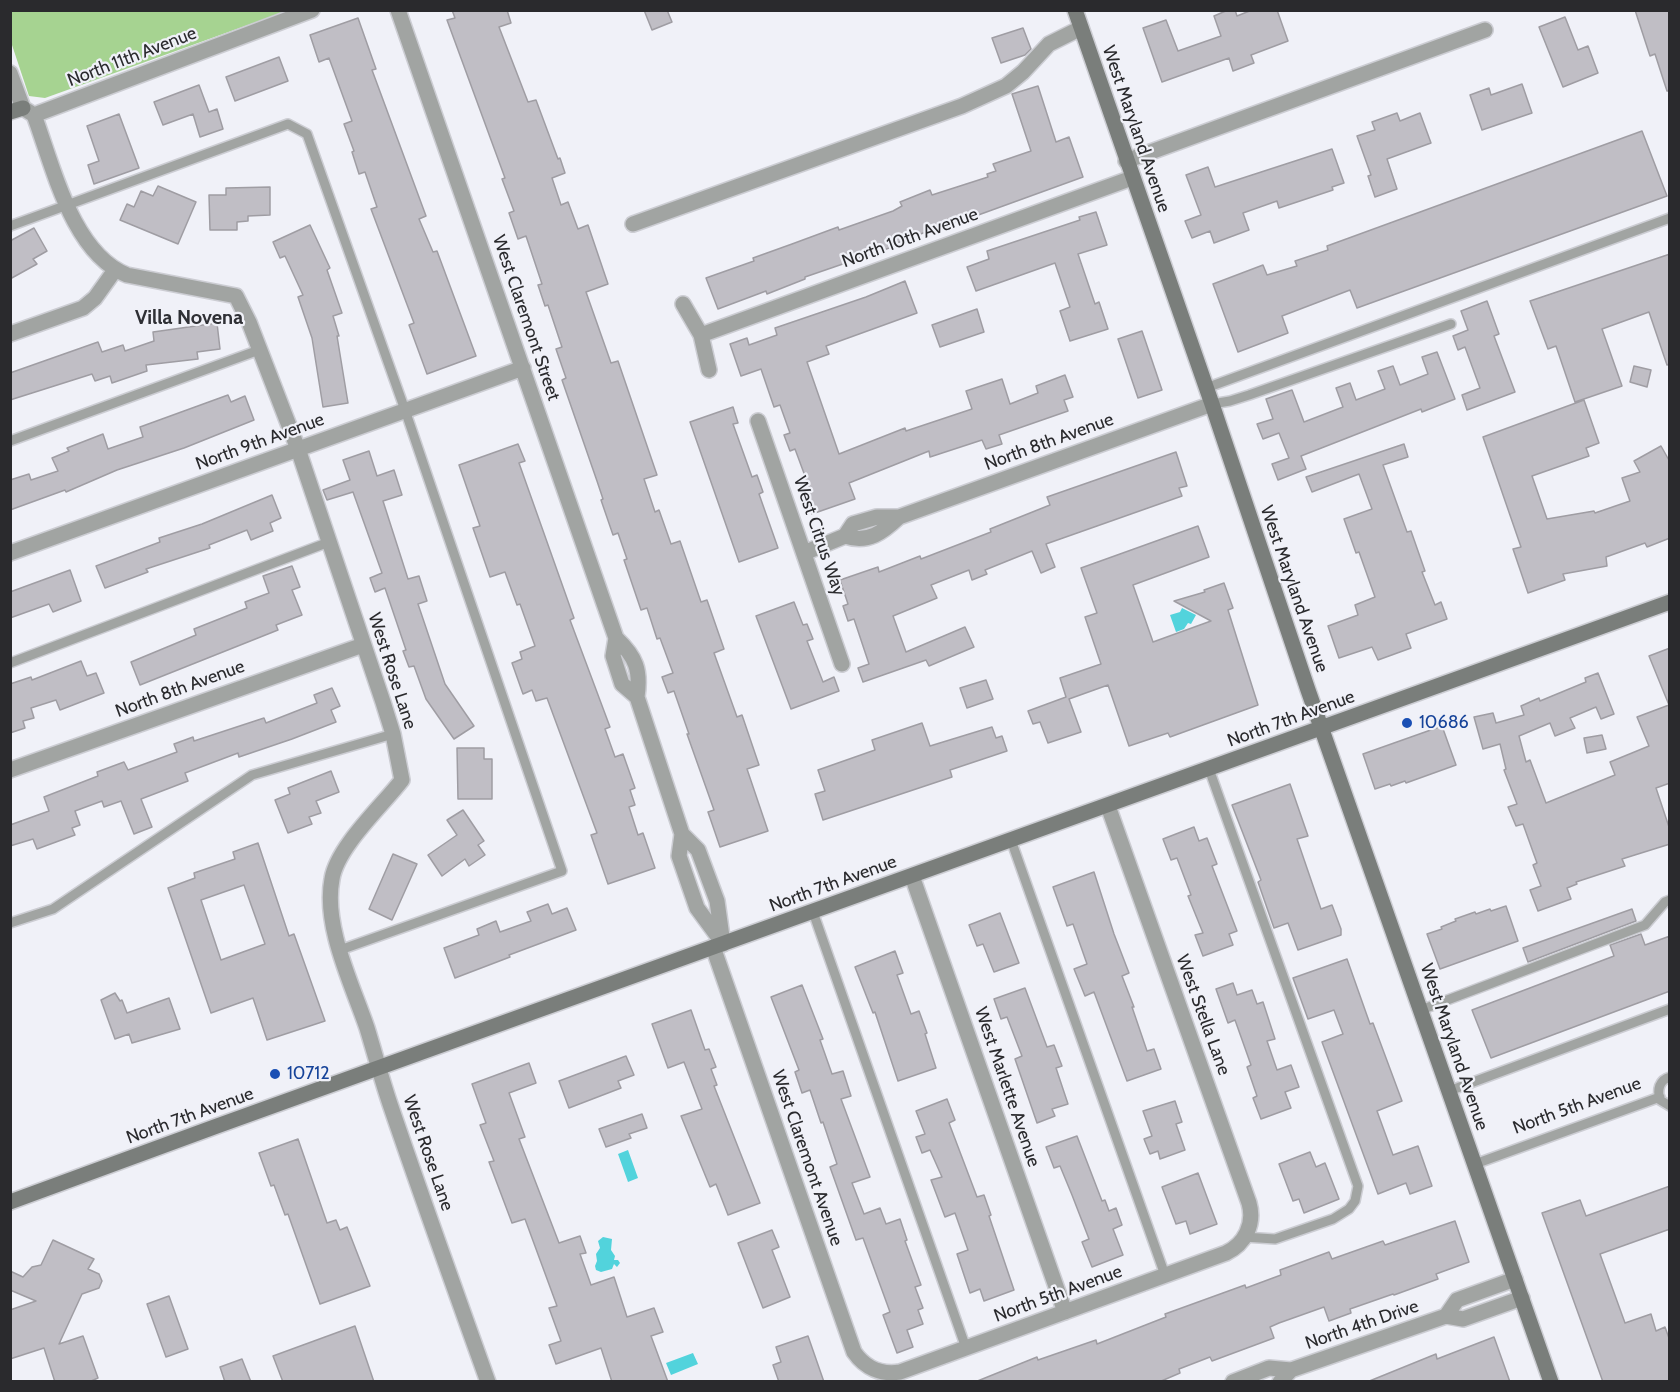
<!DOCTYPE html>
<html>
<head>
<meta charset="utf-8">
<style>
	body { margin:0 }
	#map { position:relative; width:1680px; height:1392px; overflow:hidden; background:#f0f1f8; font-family:Cabin,sans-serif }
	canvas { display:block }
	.frame { position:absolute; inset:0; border:12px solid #2a2a2d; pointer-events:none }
</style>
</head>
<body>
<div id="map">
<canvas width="1680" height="1392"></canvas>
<div class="frame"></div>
</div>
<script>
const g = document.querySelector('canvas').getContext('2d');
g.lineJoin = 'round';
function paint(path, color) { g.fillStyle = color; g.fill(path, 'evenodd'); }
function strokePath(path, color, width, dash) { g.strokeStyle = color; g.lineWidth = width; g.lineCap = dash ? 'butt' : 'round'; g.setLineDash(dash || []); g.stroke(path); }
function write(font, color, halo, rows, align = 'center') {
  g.font = font + ' Cabin,sans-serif'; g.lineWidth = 4.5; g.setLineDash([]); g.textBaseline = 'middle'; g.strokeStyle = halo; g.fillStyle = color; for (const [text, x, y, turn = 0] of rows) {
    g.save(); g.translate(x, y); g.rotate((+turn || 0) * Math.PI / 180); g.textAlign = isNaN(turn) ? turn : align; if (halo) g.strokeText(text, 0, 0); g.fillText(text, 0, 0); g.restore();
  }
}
paint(new Path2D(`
	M10,11l1,-1 276,1 -242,87 -16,-2 -18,-54z`), '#a6d391');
paint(new Path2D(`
	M1182,608l14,7 -5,9 -3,-1 -4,6 -8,3 -6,-17 10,-3z
	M628,1150l10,28 -10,4 -10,-28z
	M603,1237l9,2 -1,11 4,6 -1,4h4l2,3 -3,4 -3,-3 -2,5 -11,3 -5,-2 -1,-4 2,-5 -1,-7 4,-6 -2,-7z
	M693,1353l5,11 -27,11 -5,-12z`), '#52d3dc');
const building = new Path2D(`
	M452,10h55l4,13 -12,4 29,75 8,-2 22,59 2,-1 5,15 -13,5 9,27 7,-3 10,27 10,-4 20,59 -22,8 25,71 7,-2 39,114 -13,4 11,33 4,-2 12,34 9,-3 21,61 6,-2 17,49 -10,4 23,64 5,-2 17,50 -12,4 21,62 -48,16 -12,-35 6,-2 -27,-76h2l-15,-43 -6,2 -6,-16 11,-4 -13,-35 -3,1 -10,-31 -6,2 -17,-50 3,-1 -9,-26 -5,2 -12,-35 2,-1 -6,-18 -35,-101 4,-2 -10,-29 6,-2 -14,-42 -3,1 -7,-21 4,-1 -16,-48 -8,3 -9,-26 5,-2 -12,-32 3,-1 -58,-158 8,-2z
	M644,10h23l5,12 -20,8z
	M1228,10h7l2,6 15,-6h25l11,31 -37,14 3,8 -21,8 -4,-13 -67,24 -19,-54 23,-8 12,31 43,-15 -7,-20z
	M1635,10h35v81h-3l-12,-37 -5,2z
	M1565,17l13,33 10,-4 10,27 -35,14 -24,-60z
	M358,18l18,51 -4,1 54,146 -7,3 14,33 4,-1 39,105 -49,18 -18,-49 5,-2 -43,-114 6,-2 -12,-35 -6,2 -7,-22 2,-1 -10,-27 8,-3 -23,-63 -10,4 -9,-27z
	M1023,28l8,21 -6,6 -24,8 -9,-25z
	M279,57l9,24 -53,20 -9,-24z
	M1522,84l10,29 -50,17 -12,-35 19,-7 2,7z
	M199,85l10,27 8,-3 6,20 -23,8 -7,-23 -30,11 -9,-23z
	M1038,86l18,56 13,-5 14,40 -113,41 -18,5v-1l-55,21 1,2 -93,32v2l-38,15 -1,-3 -48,18 -12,-31 48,-17 -1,-3 39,-14 46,-17 1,3 54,-19 9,-5 -2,-4 30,-12 2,5 56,-18 -1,-3 9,-3 -3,-7 38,-13 -19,-57z
	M1397,113l3,8 20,-8 11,30 -44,16 10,30 -22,8 -7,-21 3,-1 -14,-39 18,-6 -3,-8z
	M119,114l20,54 -45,16 -6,-19 11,-4 -12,-35z
	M1642,131l25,65 -310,112 -7,-18 -68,26 6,17 -50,19 -25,-68 50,-19 4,10 30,-9 -2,-5 33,-11 -1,-4z
	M1332,149l12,34 -12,4 1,3 -54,18 -2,-7 -34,12 6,17 -35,13 -4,-12 -18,7 -7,-17 16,-6 -15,-40 22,-8 7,20z
	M158,186l38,16 -18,42 -58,-24 7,-16 7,3 7,-16 12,5z
	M270,187v28l-22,1v5l-11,1v8h-27l-1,-35h17v-7z
	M1096,212l11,33 -29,9 17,50 4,-2 9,27 -38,12 -10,-30 10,-4 -15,-44 -79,28 -9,-24 22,-8 -2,-8 93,-31 -1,-3z
	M310,225l20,43 -3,2 15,43 -9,3 6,20h-2l11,67 -25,4 -11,-69 -14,-41 5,-2 -18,-39 -5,2 -7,-16z
	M34,228l13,23 -14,8 4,5 -27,15v-38z
	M1670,254v110l-3,1 -18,-53 -47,17 20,57 -47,16 -19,-56 -8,3 -18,-48z
	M905,281l12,32 -91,33 3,8 -22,8 32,92 66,-26 1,3 66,-22 -6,-18 36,-12 8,25 28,-11 -2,-7 29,-11 8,22 -9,3 4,11 -69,24 3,9 -16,5 -4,-9 -52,17 -1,-6 -80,32 6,16 -43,15 -5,-15 4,-2 -7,-20 1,-1 -10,-27 -5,2 -6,-16 6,-2 -10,-28 -6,2 -13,-38 -20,7 -11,-32 17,-6 2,7 28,-10 -2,-7 91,-31z
	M1487,301l12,33 -5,2 21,56 -48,18 -5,-15 18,-7 -15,-41 -7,3 -5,-14 15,-6 -7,-19z
	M977,309l7,23 -44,15 -8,-22z
	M217,323l3,26 -23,3 1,7 -52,6 1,6 -35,12 -2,-7 -15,5 -3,-7 -82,26v-27l88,-31 4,10 21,-7 2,6 29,-10 -1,-9z
	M1142,331l20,59 -24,8 -20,-59z
	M1437,352l18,47 -33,13 -1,-3 -120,47 5,13 -28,11 -6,-16 17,-6 -10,-25 -16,6 -6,-15 16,-5 -7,-20 26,-9 12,32 39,-15 -7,-19 14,-5 6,17 29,-11 -7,-18 15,-5 7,19 28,-11 -6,-17z
	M1634,366l17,4 -4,17 -17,-5z
	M228,395l3,7 14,-6 9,24 -70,28 -67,22 -51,22 -1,-2 -55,20v-30l19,-6 2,6 27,-9 -6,-13 17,-7 -2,-3 36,-14 5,15 35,-12 -3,-10z
	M1584,400l15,43 -13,5 3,8 -57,20 15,43 47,-8 1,2 35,-12 -8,-23 18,-6 -6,-11 27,-15 9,16v76l-23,9 -2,-4 -39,14 1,9 -44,8 2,6 -37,13 -15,-44 8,-2 -38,-110z
	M733,407l5,16 -5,1 19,53 5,-2 6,17 -4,2 19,54 -39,14 -49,-140z
	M518,444l7,17 -6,2 55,155 -4,2 40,107 -5,2 10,28 8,-3 12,34 -5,2 5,15 -6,2 9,28 5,-2 12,35 -47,16 -17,-49 6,-2 -50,-135 -11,3 -4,-11 -9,4 -11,-31 10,-4 -2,-7 15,-6 -15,-42 -3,1 -12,-33 -15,5 -17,-49 7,-2 -21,-61z
	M1404,444l4,13 -25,8 24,67 4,-1 14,40 -3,1 13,33 6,-3 6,17 -41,15 5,14 -33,12 -6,-13 -33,11 -11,-32 30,-11 -3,-10 20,-8 -16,-45 -3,1 -12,-34 28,-10 -13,-35 -47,18 -6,-15z
	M369,451l8,25 17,-6 8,25 -19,6 25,78 11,-3 8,25 -9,3 27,80 29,42 -20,13 -28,-40 -12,-33 -5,1 -6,-16 3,-1 -21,-62 -10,4 -5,-14 12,-5 -29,-81 -26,8 -4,-10 27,-10 -7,-20z
	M1176,452l11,34 -8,2 3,8 -136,48 9,23 -14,6 -9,-22 -47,19 2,4 -15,6 -3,-10 -38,15 6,13 -44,18 13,36 59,-25 9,20 -45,19 -3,-6 -63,22 -5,-14 11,-4 -15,-45 -6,2 -5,-15 5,-2 -8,-24 38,-13 1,5 41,-16 1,3 70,-27 -1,-3 60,-24 -3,-8z
	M272,495l9,23 -11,5 3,8 -22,9 -4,-10 -38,15 1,3 -64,21 2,3 -43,16 -9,-22 64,-24 -1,-4 43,-14z
	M1198,526l11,31 -76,28 19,54 1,3 58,-21 -37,-20 31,-9 -1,-2 20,-7 9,25 -5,2 30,95 -88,32 -2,-4 -39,13 -21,-61 -39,14 12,33 -33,11 -8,-21 -7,2 -5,-13 38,-14 -6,-19 41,-14 -16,-47 12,-4 -16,-45z
	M292,566l8,21 -8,3 10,25 -26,10 2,5 -138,55 -9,-23 65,-27 -2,-6 53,-21 -2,-6 24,-9 -6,-17z
	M70,570l11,31 -28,11 -4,-8 -39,14v-26z
	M794,602l9,23 4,-1 6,15 -6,2 16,41 11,-5 5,14 -48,18 -35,-93z
	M1670,648v135l-14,5 14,42v14l-48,15 3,7 -49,16 1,2 -10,4 4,11 -33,12 -8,-21 11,-4 -8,-21 4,-2 -14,-39 -7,2 -8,-19 9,-3 -13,-34 2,-1 -6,-25 -17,5 -9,-32 19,-4 3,10 28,-8 -3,-9 18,-8 1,3 46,-19 -1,-4 13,-5 16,41 -13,5 -5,-12 -26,11 5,10 -20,8 -5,-13 -31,13 7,26 4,-2 16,43 69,-28 -5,-13 39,-16 -12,-29 32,-12 -20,-49z
	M81,661l6,15 9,-3 8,20 -44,17 -4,-10 -25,8 3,10 -11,3 2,7 -15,5v-49l21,-7 1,3z
	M986,680l7,19 -26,9 -7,-20z
	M332,688l8,18 -9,4 5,12 -44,17 -53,18 -1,-4 -53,20 3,8 -47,18 11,28 -18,7 -13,-33 -17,6 -2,-6 -27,10 5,14 -8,3 3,7 -38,14 -4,-10 -23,7v-21l39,-14 -5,-14 54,-21 -1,-4 27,-10 4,8 49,-18 -3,-8 19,-7 1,4 70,-23 2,5 51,-20 -3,-8z
	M922,723l8,23 62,-19 4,11 6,-2 5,15 -57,19 2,7 -129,43 -8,-26 10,-3 -7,-21 57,-20 -3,-10z
	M1442,726l14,39 -50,18 -1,-2 -14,5 -1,-2 -15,5 -12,-35z
	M1602,735l4,14 -19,4 -3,-15z
	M457,748h27v11h8v40h-34z
	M331,771l8,21 -23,9 5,12 -12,4 3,7 -24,9 -13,-33 15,-6 -2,-6z
	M1290,784l18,52 -11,3 24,70 11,-4 9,24v6l-43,15 -10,-27 -14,5 -16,-46 3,-2 -29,-75z
	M463,810l21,31 -6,4 7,10 -16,11 -4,-7 -23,17 -14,-21 29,-20 -10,-15z
	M1194,827l5,14 8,-3 10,26 -5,2 25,65 -8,3 4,11 -30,11 -8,-21 8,-2 -15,-37 3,-1 -14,-37 -6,2 -8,-21z
	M258,843l31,93 5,-2 31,87 -58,19 -14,-42 -42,15 -43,-125 27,-10 -1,-5 41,-14 -2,-7zM244,885l21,59 -44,16 -20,-60z
	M393,854l24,10 -25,56 -23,-11z
	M1094,872l20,62 15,39 -7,3 12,31h-2l15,44 7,-2 7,20 -34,12 -33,-89 -9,4 -11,-27 13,-5 -14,-40 -6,2 -14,-39z
	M548,904l4,10 15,-6 9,22 -67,25 1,2 -55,21 -11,-30 35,-13 -2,-6 19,-8 4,11 31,-11 -4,-9z
	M1506,906l12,35 -78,28 -13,-35 15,-5 -1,-2 15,-6 -1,-2 20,-7 1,2 14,-5 1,2z
	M1632,909l4,12 -108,41 -5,-14z
	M1000,913l19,50 -25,9 -11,-28 -6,2 -8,-21z
	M1641,934l4,11 25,-9v55l-179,67 -19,-48 142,-54 -4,-11z
	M895,951l8,22 -6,2 14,39 8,-3 8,22 -2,1 11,34 -38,13 -23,-69 -2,1 -18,-46z
	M1347,959l23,65 3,-1 29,78 -25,10 16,44 25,-9 14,40 -22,8 -4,-11 -28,11 -56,-152 21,-8 -9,-24 -26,9 -15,-41z
	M1233,983l4,12 15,-5 5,14 6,-2 12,37 -8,2 10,29 14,-5 8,22 -14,5 6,16 -30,11 -8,-21 4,-2 -10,-29 4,-2 -16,-45 -7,3 -12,-34z
	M802,985l21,54 -3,1 12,34 11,-3 8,25 -10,3 29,78 -18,6 12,31 16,-6 6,16 14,-5 7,21 -2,1 16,44 -6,2 8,21 -5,2 5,14 -16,6 6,17 -16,6 -14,-38 7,-3 -27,-74 -7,2 -26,-73 7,-3 -14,-42 -2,1 -11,-33 -8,3 -7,-21 4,-2 -28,-73z
	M1025,988l22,59 7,-2 8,21 -6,2 12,36 -16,5 3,7 -18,7 -22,-64 7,-3 -15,-39 -6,2 -7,-20z
	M115,993l5,8 2,-1 5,13 42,-15 11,31 -48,14 -3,-9 -14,5 -14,-39z
	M691,1010l14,40 4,-1 7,18 -5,2 6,16 -3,1 46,117 -32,12 -12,-31 -6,3 -29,-71 21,-7 -18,-47 -16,6 -16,-44z
	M626,1056l8,19 -16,6 3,7 -52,20 -10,-27z
	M529,1063l7,20 -27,10 16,44 -6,2 40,104 21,-7 6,17 -6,1 11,31 23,-8 13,40 27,-9 9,24 -12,4 17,46h-56l-11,-34 -45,16 -7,-19 12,-4 -12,-33 8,-2 -32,-87 -13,4 -23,-61 5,-1 -14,-36 6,-2 -14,-39z
	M947,1099l8,21 -6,3 28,74 7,-2 7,20 -2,1 25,74 -30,11 -4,-12 -10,4 -13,-39 11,-4 -13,-37 -10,4 -14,-37 11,-3 -12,-27 -8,3 -6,-16 9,-3 -9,-23z
	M1175,1101l7,21 -6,2 9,26 -25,9 -2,-8 -8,3 -6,-15 8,-3 -9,-25z
	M642,1114l5,14 -18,6 2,4 -25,9 -7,-18z
	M1077,1136l25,65 3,-1 4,11 7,-3 6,17 -9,4 10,26 -31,12 -10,-25 7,-3 -17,-44 -12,-29 -6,2 -8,-21z
	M298,1139l29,84 9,-3 4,10 7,-3 23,59 -50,18 -32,-90 -3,1 -11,-30 -3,1 -12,-33z
	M1310,1152l6,15 9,-4 14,36 -35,14 -5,-14 -6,2 -14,-37z
	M1198,1173l19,51 -27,10 -4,-13 -10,3 -14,-37z
	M1670,1186v43l-70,25 25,69 26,-9 5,17 9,-4 5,14v41h-67l-61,-169 38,-13 6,16z
	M1455,1221l14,41 -33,12 2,5 -44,16 -1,-1 -43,15 1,4 -22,8 -5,-14 -45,16 -9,4 4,11 -62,23 -2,-4 -31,12 1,4 -21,9h-184l62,-25 1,3 58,-20 1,4 69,-27 -1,-3 80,-29 1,3 35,-13 -1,-5 49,-18 3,7 51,-18 2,4z
	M772,1230l7,17 -7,3 18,47 -27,11 -25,-65z
	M53,1240l41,19 -6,10 11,5 3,7 -3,7 -17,6 -23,50 24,-8 15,42 -9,4h-34l-11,-34 -34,11v-49l26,-9 -26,-11v-19l13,6 9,-10 9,-2z
	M169,1296l19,53 -22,8 -19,-53z
	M355,1326l19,56h-91l-10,-26z
	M808,1336l16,46h-45l-6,-17 8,-3 -5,-15z
	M1494,1337l16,45h-143l69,-28 1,5z
	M242,1359l9,23h-26l-5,-15z`);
paint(building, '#c0bec5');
strokePath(building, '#9f9da3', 1.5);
const lane = new Path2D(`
	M10,226l278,-102 19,10 98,276 157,461 -222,79
	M1206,388l464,-170
	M1212,404l18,-3 19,-6 202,-71
	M10,441l249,-91
	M10,663l319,-121
	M1209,769l149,417 -3,15 -6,8 -16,10 -58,20 -31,-2
	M1011,840l154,435
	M813,912l153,436
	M10,923l43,-14 199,-134 141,-41
	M1421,1010l224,-85 20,-23 5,-2
	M1670,1077c-11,3 -13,13 -10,23l10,6
	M1449,1091l221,-82
	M1475,1164l185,-67`);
const street = new Path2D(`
	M398,10l218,628c20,19 25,32 21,59l45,137 16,16 19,51 6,43
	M10,73l13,35 11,7c19,51 38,138 93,160l109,21 13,26 49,127 85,253 10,32 9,46c-20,26 -65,67 -70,99 -9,47 20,105 35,149 8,26 15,53 24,79 31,91 64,183 97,275
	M34,115l278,-105
	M1126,161l359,-131
	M633,224l329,-118 44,-20 17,-14 26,-28 32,-16
	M683,304l18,31 8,35
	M10,334l73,-26 12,-10 20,-28
	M701,335l431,-157
	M758,421l84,243
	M845,536c23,8 38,-4 54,-19
	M10,553l513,-185
	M804,553l41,-17 8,-12 24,-7h22l313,-113
	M616,638l-3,18 9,28 15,13
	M10,770l353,-125
	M682,834l-3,22 18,52 25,34
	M912,876l153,436
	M713,947l141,405c11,16 27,23 46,20l326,-119c19,-9 29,-29 23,-50l-141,-397
	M1446,1316l11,-16 58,-21
	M1233,1382l36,-14 22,2
	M1280,1382l11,-12 155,-54 17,3 59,-21`);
const secondary = new Path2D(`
	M1075,10l137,394 96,286 243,692
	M10,112l13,-4
	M10,1202l207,-76 1453,-524`);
strokePath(lane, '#cccdd3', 12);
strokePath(street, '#cccdd3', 18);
strokePath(secondary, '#cccdd3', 18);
strokePath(lane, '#a1a4a2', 9);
strokePath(street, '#a1a4a2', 15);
strokePath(secondary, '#7a7e7b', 15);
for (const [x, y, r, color] of [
	[1407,723,6,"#1a4fb4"],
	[275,1074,6,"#1a4fb4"]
]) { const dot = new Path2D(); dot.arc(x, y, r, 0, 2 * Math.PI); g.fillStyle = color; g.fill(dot); strokePath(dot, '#f0f1f8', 2); }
write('18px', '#2a2a2d', '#f0f1f8', [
	["North 11th Avenue",132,57,-21],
	["West Maryland Avenue",1136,129,71],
	["North 10th Avenue",910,238,-20],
	["West Claremont Street",526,318,71],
	["North 9th Avenue",260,442,-20],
	["North 8th Avenue",1049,442,-20],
	["West Citrus Way",819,536,71],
	["West Maryland Avenue",1294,589,71],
	["West Rose Lane",392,671,72],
	["North 8th Avenue",180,689,-20],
	["North 7th Avenue",1291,719,-20],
	["North 7th Avenue",833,884,-20],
	["West Stella Lane",1203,1015,70],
	["West Maryland Avenue",1454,1047,71],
	["West Marlette Avenue",1007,1087,71],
	["North 5th Avenue",1577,1106,-20],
	["North 7th Avenue",190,1116,-20],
	["West Rose Lane",428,1153,71],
	["West Claremont Avenue",807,1158,71],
	["North 5th Avenue",1058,1294,-20],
	["North 4th Drive",1362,1325,-19]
]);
write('18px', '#164399', '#f0f1f8', [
	["10686",1419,723],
	["10712",287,1074]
], 'left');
write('bold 20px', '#2f3035', '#f0f1f8', [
	["Villa Novena",189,318]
]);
</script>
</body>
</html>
